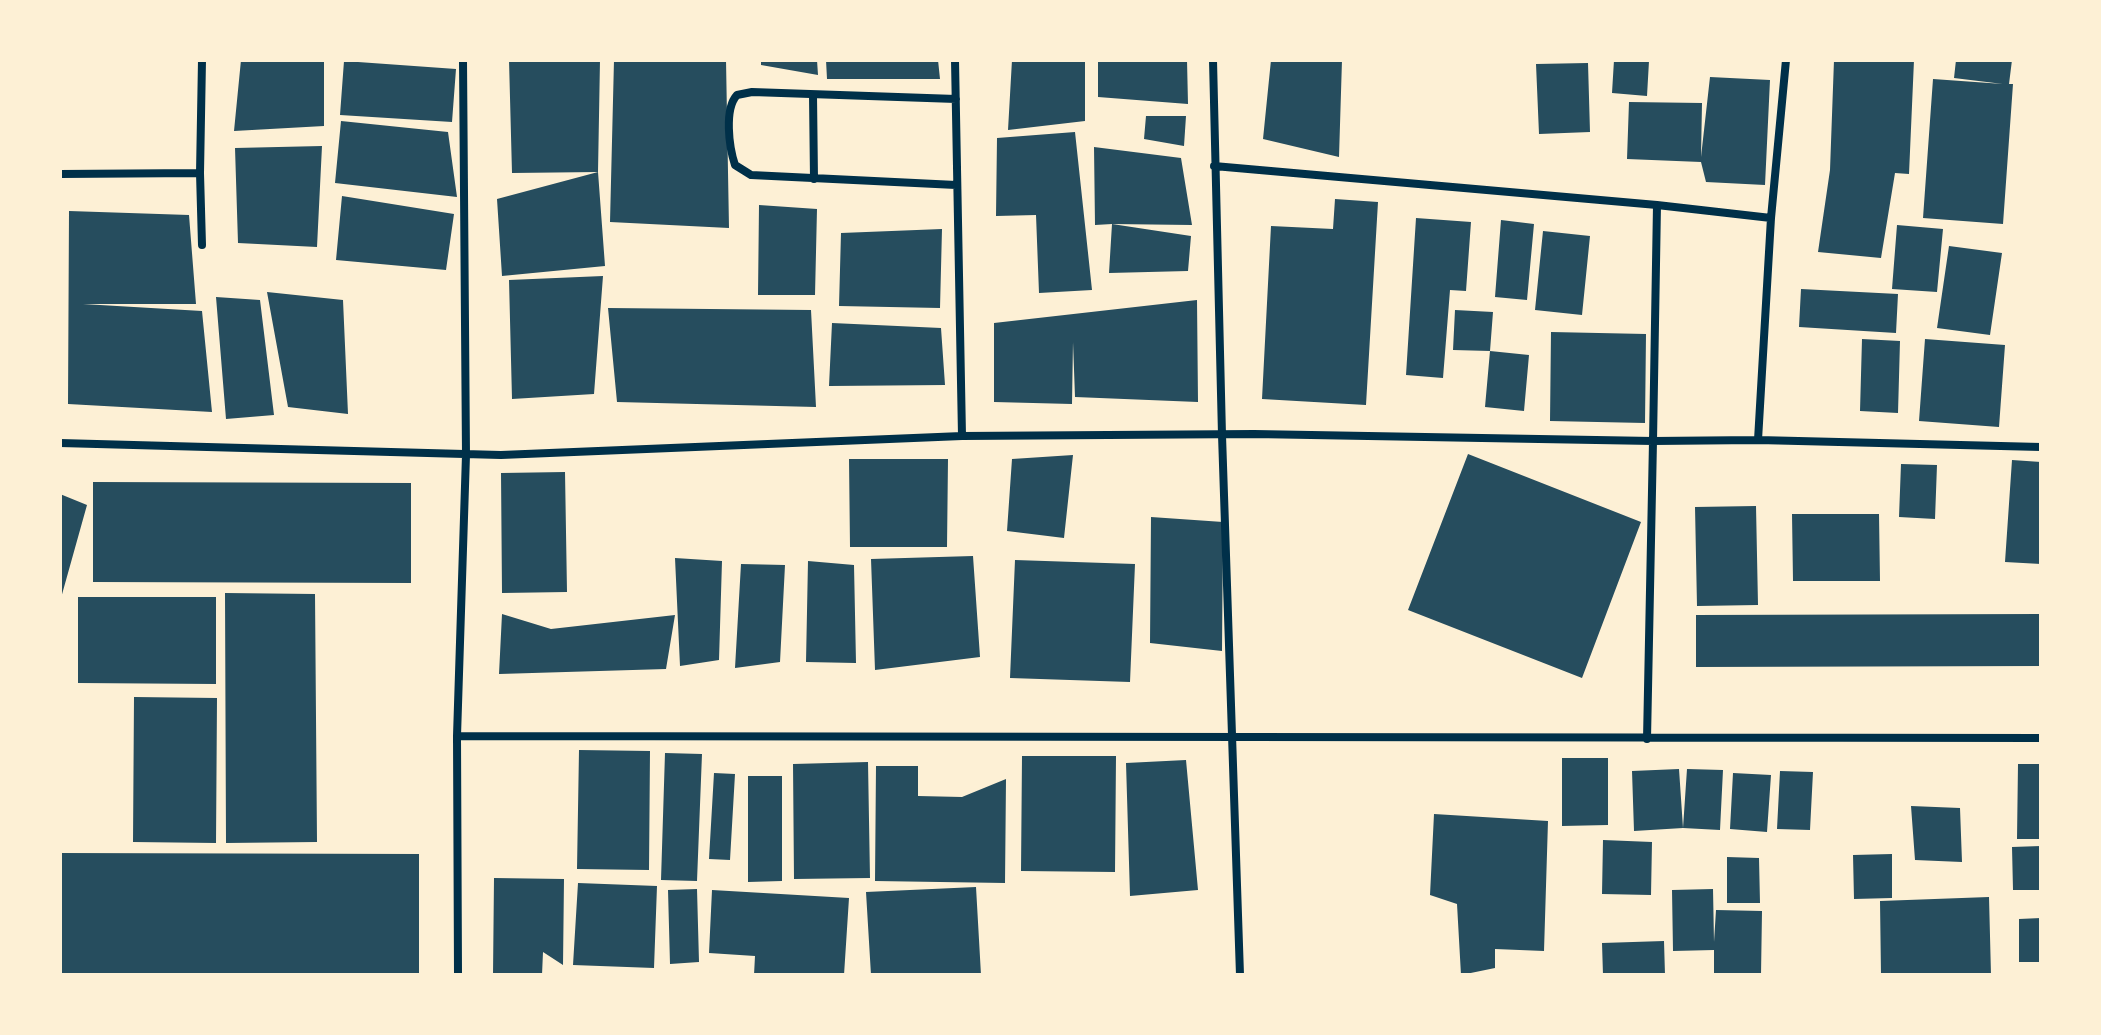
<!DOCTYPE html>
<html>
<head>
<meta charset="utf-8">
<style>
	body { margin:0 }
	#map { position:relative; width:2101px; height:1035px; overflow:hidden; background:#fdf0d5; font-family:Georgia,serif }
	canvas { display:block }
	.frame { position:absolute; inset:0; border:62px solid #fdf0d5; pointer-events:none }
</style>
</head>
<body>
<div id="map">
<canvas width="2101" height="1035"></canvas>
<div class="frame"></div>
</div>
<script>
const g = document.querySelector('canvas').getContext('2d');
g.lineJoin = 'round';
function paint(path, color) { g.fillStyle = color; g.fill(path, 'evenodd'); }
function strokePath(path, color, width, dash) { g.strokeStyle = color; g.lineWidth = width; g.lineCap = dash ? 'butt' : 'round'; g.setLineDash(dash || []); g.stroke(path); }
paint(new Path2D(`
	M241,60h83v66l-90,5z
	M509,60h91l-2,112 7,94 -103,10 -5,-77 101,-27 -86,1z
	M614,60h112l3,168 -119,-6z
	M761,60h56l1,15 -57,-10z
	M826,60h112l2,19h-113z
	M1012,60h73v61l-77,9z
	M1098,60h89l1,44 -90,-7z
	M1271,60h71l-3,97 -76,-18z
	M1614,60l35,1 -2,35 -35,-3z
	M1834,60h80l-5,114 -14,-1 -14,85 -63,-6 12,-82z
	M1956,60h56l-3,24h4l-10,140 -80,-6 10,-139 70,5 -49,-6z
	M344,61l112,8 -4,53 -112,-7z
	M1588,63l2,69 -51,2 -3,-70z
	M1710,77l60,3 -5,105 -59,-3 -5,-20 -74,-3 2,-57 73,1 -1,54z
	M1146,116h40l-2,30 -40,-7z
	M341,121l107,11 9,65 -122,-14z
	M1075,132l17,158 -53,3 -3,-78 -40,1 1,-78z
	M322,146l-5,101 -79,-4 -3,-95z
	M1094,147l87,11 11,67 -80,-1 79,12 -3,35 -79,2 3,-49 -17,1z
	M342,196l112,18 -8,56 -110,-10z
	M1335,199l43,3 -12,203 -104,-6 9,-173 62,3z
	M759,205l58,4 -2,86h-57z
	M69,211l120,4 7,89h-113l119,7 10,101 -144,-8z
	M1416,218l55,4 -5,69 -16,-1 -7,88 -37,-3z
	M1501,220l33,4 -7,76 -32,-3z
	M1897,225l46,4 -6,63 -45,-3z
	M942,229l-2,79 -101,-2 2,-73z
	M1543,231l47,5 -8,79 -47,-5z
	M1949,246l53,7 -12,82 -53,-7z
	M603,276l-9,118 -82,5 -3,-119z
	M1801,289l97,5 -2,39 -97,-6z
	M267,292l76,8 5,114 -60,-7z
	M216,297l44,3 14,115 -48,4z
	M1197,300l1,102 -123,-5 -2,-55 -1,62 -78,-2v-79z
	M608,308l203,2 5,97 -199,-5z
	M1455,310l38,2 -3,39 39,4 -5,56 -39,-4 5,-56 -37,-1z
	M832,323l109,5 4,57 -116,1z
	M1551,332l95,2 -1,89 -95,-2z
	M1862,339l38,2 -2,72 -38,-2z
	M1925,339l80,6 -6,82 -80,-6z
	M1468,454l173,68 -59,156 -174,-68z
	M1073,455l-9,83 -57,-7 5,-72z
	M849,459h99l-1,88h-97z
	M2012,460l29,2v102l-36,-2z
	M1901,464l36,1 -2,54 -36,-2z
	M565,472l2,120 -65,1 -1,-120z
	M93,482l318,1v100l-318,-1z
	M60,494l27,11 -26,93h-1z
	M1756,506l2,99 -61,1 -2,-99z
	M1792,514h87l1,67h-87z
	M1151,517l72,5 -1,129 -72,-8z
	M973,556l7,101 -105,13 -4,-111z
	M675,558l47,3 -3,99 -39,6z
	M1015,560l120,4 -5,118 -120,-4z
	M808,561l46,4 2,98 -50,-1z
	M741,564l44,1 -5,97 -45,6z
	M225,593l90,1 2,248 -91,1z
	M78,597h138v87l-138,-1z
	M502,614l49,15 124,-14 -9,54 -167,5z
	M2041,614v52l-345,1v-52z
	M134,697l83,1 -1,145 -83,-1z
	M579,750l71,1 -1,119 -72,-1z
	M665,753l37,1 -5,127 -36,-1z
	M1022,756h94l-1,116 -94,-1z
	M1562,758h46v67l-46,1z
	M1186,760l12,130 -68,6 -4,-133z
	M868,762l2,116 -76,1 -1,-115z
	M2018,764h23v75h-24z
	M876,766h42v30l44,1 44,-18 -1,104 -130,-2z
	M1679,769l4,59 -49,3 -2,-60z
	M1687,769l36,1 -3,60 -37,-2z
	M1780,771l33,1 -3,58 -33,-1z
	M714,773l21,1 -5,86 -21,-1z
	M1733,773l38,2 -4,57 -37,-3z
	M748,776h34v105l-34,1z
	M1911,806l49,2 2,54 -47,-2z
	M1434,814l114,7 -4,130 -49,-2v19l-34,7 -4,-71 -27,-9z
	M1603,840l49,2 -1,53 -49,-1z
	M2041,846v44h-28l-1,-43z
	M60,853l359,1v121h-359z
	M1892,854v44l-38,1 -1,-44z
	M1727,857l32,1 1,45h-33z
	M494,878l70,1 -1,86 -20,-13 -1,23h-49z
	M578,883l79,3 -3,82 -81,-3z
	M976,887l5,88h-110l-5,-83z
	M697,889l2,73 -29,2 -2,-74z
	M1713,889l1,53 2,-32 46,1 -1,64h-47v-25l-41,1 -1,-61z
	M712,890l137,8 -5,77h-90l1,-19 -46,-3z
	M1989,897l2,78h-110l-1,-74z
	M2041,918v44h-22v-43z
	M1664,941l1,34h-62l-1,-32z`), '#264d5e');
strokePath(new Path2D(`
	M955,60l7,376
	M1213,60l9,375 18,540
	M813,95l1,84
	M956,99l-204,-7 -15,3c-13,14 -8,52 -2,70l16,10 205,10
	M200,173l2,72
	M60,174l140,-1 2,-113
	M1657,205l114,13
	M1758,440l13,-222 15,-158
	M60,443l441,12 461,-19 292,-2 399,7 4,-236 -443,-39
	M457,736l1584,2
	M1647,739l6,-298 105,-1 283,7
	M458,975l-1,-239 9,-281 -3,-395`), '#003049', 8);
</script>
</body>
</html>
